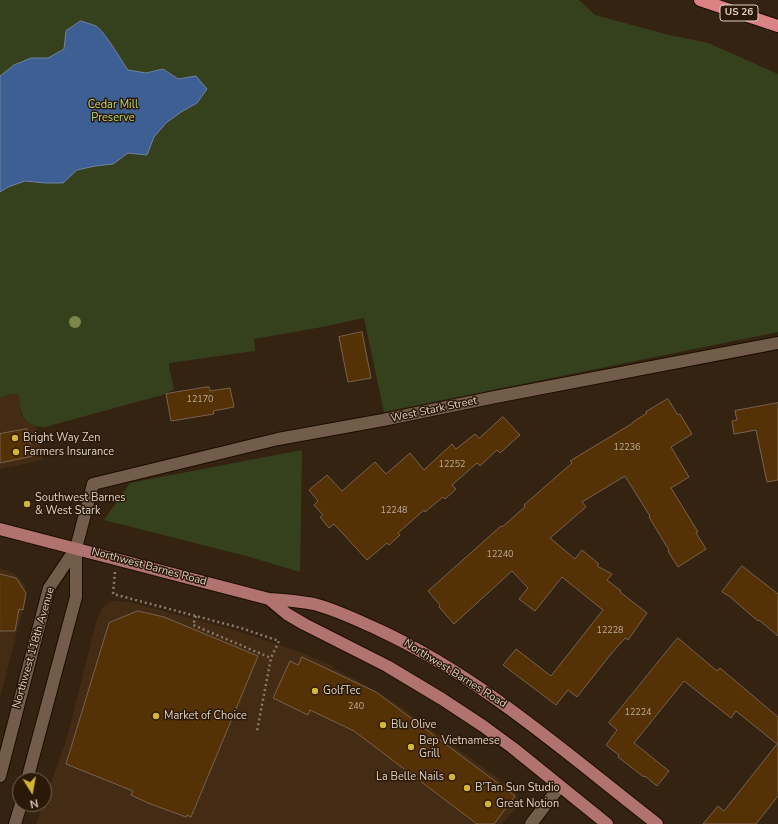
<!DOCTYPE html>
<html>
<head>
<meta charset="utf-8">
<style>
	body { margin:0 }
	#map { position:relative; width:778px; height:824px; overflow:hidden; background:#352312; font-family:"Nunito Sans",sans-serif }
	canvas { display:block }
	.north { position:absolute; left:12px; top:772px; width:40px; height:40px; box-sizing:border-box; background:#2b1908; border:1px solid #736354; border-radius:50%; rotate:169deg; font-size:11px; font-weight:700; line-height:16px; text-align:center; color:#ded2c7 }
	.north::after { content:''; display:block; margin:auto; width:14px; height:18px; background:#d4b635; clip-path:polygon(50% 0,100% 100%,50% 72%,0 100%) }
</style>
</head>
<body>
<div id="map">
<canvas width="778" height="824"></canvas>
<div class="north">N</div>
</div>
<script>
const g = document.querySelector('canvas').getContext('2d');
g.lineJoin = 'round';
function paint(path, color) { g.fillStyle = color; g.fill(path, 'evenodd'); }
function strokePath(path, color, width, dash) { g.strokeStyle = color; g.lineWidth = width; g.lineCap = dash ? 'butt' : 'round'; g.setLineDash(dash || []); g.stroke(path); }
function write(font, color, halo, rows, align = 'center') {
  g.font = font + ' "Nunito Sans",sans-serif'; g.lineWidth = 3; g.setLineDash([]); g.textBaseline = 'middle'; g.strokeStyle = halo; g.fillStyle = color; for (const [text, x, y, turn = 0] of rows) {
    g.save(); g.translate(x, y); g.rotate((+turn || 0) * Math.PI / 180); g.textAlign = isNaN(turn) ? turn : align; if (halo) g.strokeText(text, 0, 0); g.fillText(text, 0, 0); g.restore();
  }
}
paint(new Path2D(`
	M11,394h6l2,2 1,13 1,6 7,7 8,4 7,34 -43,9v-71z
	M0,568l14,5 7,7 4,7 1,10 -26,101z
	M113,601l16,1 102,27 69,23 33,14 -1,2 22,11 41,24 100,73 22,18 2,11 -17,19h-466l29,-80 8,-29 24,-96 6,-12 5,-4z`), '#432b14');
paint(new Path2D(`
	M0,0h579l16,15 74,20 39,8 70,31v258l-394,80 -20,-94 -42,9 -68,12 1,12 -86,12v4l5,22 -12,6 -117,32c-21,0 -25,-13 -26,-31l-2,-2h-6l-11,4z
	M302,450l-2,122 -50,-15 -146,-37 26,-37z`), '#35411d');
const water = new Path2D(`
	M81,21c5,2 11,3 15,5 9,6 25,34 32,44l18,3 17,-4 15,10 18,-3 11,13 -10,14 -16,9 -15,11 -12,14 -7,18 -19,-2 -15,11 -18,2 -18,4 -14,13h-18l-20,-2 -17,6 -8,5v-116l14,-11 17,-7h17l16,-9 2,-18z`);
paint(water, '#3e5f93');
strokePath(water, '#6e82a3', 1);
const building = new Path2D(`
	M362,332l9,46 -23,4 -9,-45z
	M209,387l1,4 20,-3 4,19 -21,4 1,3 -43,7 -5,-27z
	M668,399l10,16 2,-1 12,20 -21,13 18,30 -18,11 27,44 -2,1 10,16 -28,18 -10,-16 1,-1 -20,-33 1,-1 -25,-40 -43,26 4,5 -36,31 25,21 7,-9 17,14 -2,2 15,8 -5,6 14,11 -1,1 27,21 -19,27 -3,-2 -14,16 -34,43 -9,-7 -12,15 -53,-40 13,-16 35,27 52,-66 -41,-33 -27,34 -16,-12 9,-11 -16,-17 -58,53 -15,-17 1,-2 -12,-14 73,-65 1,1 23,-20 -1,-2 48,-42 -2,-2 63,-38v-1l14,-9 -1,-1z
	M778,403v77l-11,2 -11,-52 -22,4 -2,-13 5,-1 -2,-9z
	M503,417l17,18 -20,18 -3,-3 -17,16 -3,-3 -25,22 4,4 -11,10 -2,-2 -18,15 -1,-2 -26,23 2,2 -11,10 -2,-2 -20,17 -33,-36 -5,4 -9,-11 3,-2 -9,-10 4,-4 -9,-11 18,-15 15,16 33,-29 11,12 24,-21 14,17 28,-26 4,5 19,-15 4,4z
	M27,429l6,27 -33,7v-29z
	M742,566l36,28v42l-19,-16 -1,1 -29,-25 -7,-4z
	M0,574l16,4 10,15 -3,17 -4,-1 -4,22h-15z
	M138,611l26,6 94,39 -67,161 -4,-2 -1,2 -38,-14 -17,-8 2,-4 -67,-27 43,-141z
	M678,638l39,33 3,-3 58,49v79l-22,28h-53l15,-18 6,5 53,-67 -41,-33 -5,7 -47,-37 -50,62 35,28 -12,15 -12,-10 -1,1 -26,-20 1,-2 -13,-10 11,-15 -8,-7z
	M302,657l74,35 139,104 -21,28h-17l-123,-93 -44,-21 -2,5 -35,-17 17,-37 8,4z`);
paint(building, '#553106');
strokePath(building, '#78624f', 1);
const minor = new Path2D(`
	M0,776l49,-188 27,-40
	M27,780l49,-183v-49l17,-64 185,-45 105,-19 112,-23 283,-54
	M15,824l6,-20
	M531,824l29,-38`);
const major = new Path2D(`
	M0,529l269,70c15,1 30,2 45,5 23,6 43,16 65,26 102,47 189,125 278,194
	M269,599l18,15 17,10 83,42 55,33 41,27 30,22 94,76`);
const highway = new Path2D(`
	M700,0l78,26`);
strokePath(minor, '#1c0c00', 14);
strokePath(major, '#1c0c00', 14);
strokePath(highway, '#1c0c00', 14);
strokePath(new Path2D(`
	M115,572l-2,22 128,34 38,13 -8,17 -14,73
	M196,616l-3,9 78,33`), '#897a6c', 2.5, [2, 3]);
strokePath(minor, '#725d4a', 12);
strokePath(major, '#b1736d', 12);
strokePath(highway, '#db8285', 12);
g.fillStyle = '#7c864c';
for (const [x, y] of [
	[75,322]
]) { g.beginPath(); g.arc(x, y, 6, 0, 2 * Math.PI); g.fill(); }
for (const [x, y, r, color] of [
	[15,438,4,"#d4b635"],
	[16,452,4,"#d4b635"],
	[27,504,4,"#d4b635"],
	[315,691,4,"#d4b635"],
	[156,716,4,"#d4b635"],
	[383,725,4,"#d4b635"],
	[411,747,4,"#d4b635"],
	[452,777,4,"#d4b635"],
	[467,788,4,"#d4b635"],
	[488,804,4,"#d4b635"]
]) { const dot = new Path2D(); dot.arc(x, y, r, 0, 2 * Math.PI); g.fillStyle = color; g.fill(dot); strokePath(dot, '#2b1908', 1.5); }
write('9px', '#bcaa97', null, [
	["12170",200,400],
	["12236",627,448],
	["12252",452,465],
	["12248",394,511],
	["12240",500,555],
	["12228",610,631],
	["240",356,707],
	["12224",638,713]
]);
for (const [x, y, w] of [
	[739,13,38]
]) { const box = new Path2D(); box.roundRect(x - w / 2, y - 8, w, 16, 3); g.fillStyle = '#2b1908'; g.fill(box); strokePath(box, '#ded2c7', 1); }
write('bold 10px', '#ded2c7', null, [
	["US 26",739,13]
]);
write('11px', '#b7d77b', '#2b1908', [
	["Cedar Mill",113,105],
	["Preserve",113,118]
]);
write('11px', '#ded2c7', '#2b1908', [
	["West Stark Street",434,410,-12],
	["Northwest Barnes Road",149,567,15],
	["Northwest 118th Avenue",34,648,-74],
	["Northwest Barnes Road",455,674,32]
]);
write('11px', '#ded2c7', '#2b1908', [
	["Bright Way Zen",23,438],
	["Farmers Insurance",24,452],
	["Southwest Barnes",35,498],
	["& West Stark",35,511],
	["GolfTec",323,691],
	["Market of Choice",164,716],
	["Blu Olive",391,725],
	["Bep Vietnamese",419,741],
	["Grill",419,754],
	["La Belle Nails",444,777,"right"],
	["B’Tan Sun Studio",475,788],
	["Great Notion",496,804]
], 'left');
</script>
</body>
</html>
